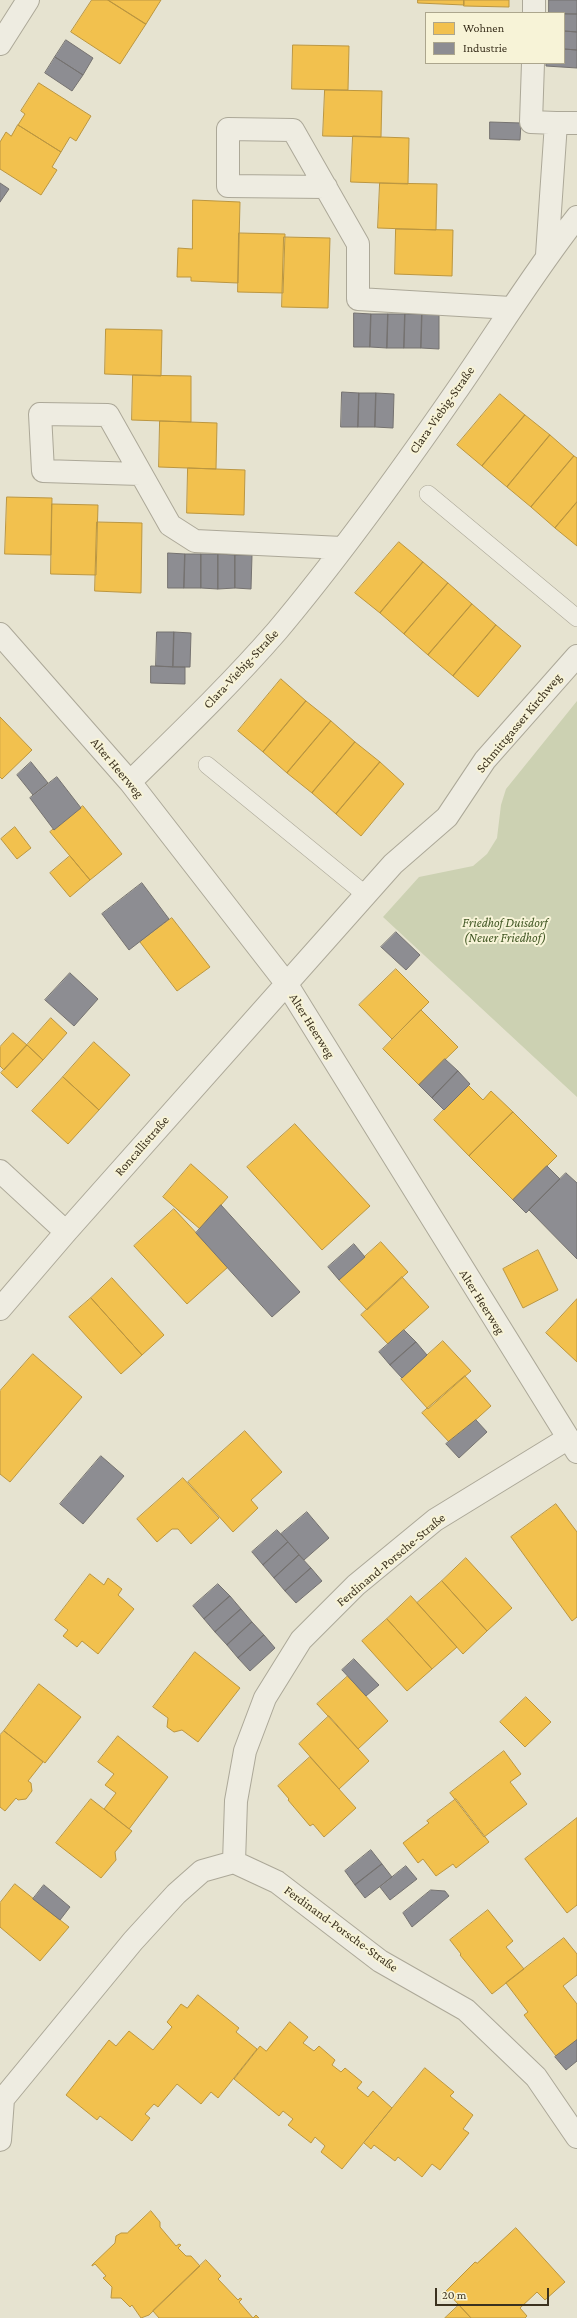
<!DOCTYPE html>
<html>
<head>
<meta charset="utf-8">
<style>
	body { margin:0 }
	#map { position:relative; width:577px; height:2318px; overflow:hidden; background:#e6e3d0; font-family:"Crimson Pro",serif }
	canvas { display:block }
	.legend { position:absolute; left:425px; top:12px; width:140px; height:52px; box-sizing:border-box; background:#f7f3d7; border:1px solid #aca68d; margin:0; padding:5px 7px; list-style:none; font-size:12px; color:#3c321f }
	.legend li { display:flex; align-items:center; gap:8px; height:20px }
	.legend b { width:20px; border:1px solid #aca68d }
	.scale { position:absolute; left:435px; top:2288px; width:114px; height:18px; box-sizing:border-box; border:2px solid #3c321f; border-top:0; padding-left:5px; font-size:12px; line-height:14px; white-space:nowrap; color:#3c321f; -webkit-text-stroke:3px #f7f3d7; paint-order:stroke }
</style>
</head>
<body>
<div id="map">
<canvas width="577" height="2318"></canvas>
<ul class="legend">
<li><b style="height:11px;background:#f2c14e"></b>Wohnen</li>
<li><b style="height:11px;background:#8d8d92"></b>Industrie</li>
</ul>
<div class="scale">20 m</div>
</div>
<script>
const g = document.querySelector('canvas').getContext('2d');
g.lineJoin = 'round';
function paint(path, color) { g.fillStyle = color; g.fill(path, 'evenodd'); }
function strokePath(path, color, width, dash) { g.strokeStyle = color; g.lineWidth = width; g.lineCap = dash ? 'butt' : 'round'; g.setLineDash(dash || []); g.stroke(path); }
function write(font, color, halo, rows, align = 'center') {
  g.font = font + ' "Crimson Pro",serif'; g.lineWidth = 4; g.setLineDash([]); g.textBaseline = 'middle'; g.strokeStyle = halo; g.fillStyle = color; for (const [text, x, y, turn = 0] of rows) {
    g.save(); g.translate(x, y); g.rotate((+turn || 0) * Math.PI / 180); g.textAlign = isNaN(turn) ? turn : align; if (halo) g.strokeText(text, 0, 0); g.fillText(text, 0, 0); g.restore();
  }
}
paint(new Path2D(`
	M577,701v396l-194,-180 36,-40 54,-11 14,-12 10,-16 4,-33 5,-16z`), '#ccd1b2');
const homes = new Path2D(`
	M92,0h16l38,24 -26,40 -49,-32z
	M108,0h53l-15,24z
	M418,0h46v5l-46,-2z
	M464,0h45v7l-45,-1z
	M293,45l56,1 -1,44 -56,-1z
	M39,83l52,33 -15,25 -6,-4 -9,15 -43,-27 7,-11 -4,-3z
	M325,90l57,1 -1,46 -58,-1z
	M18,125l43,27 -9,15 5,3 -16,25 -41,-26v-27l6,-10 5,4z
	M353,136l56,2 -1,46 -57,-2z
	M380,183l57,1 -1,46 -58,-2z
	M193,200l47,2 -2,81 -47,-2v-4h-14l1,-29 14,1z
	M396,229l57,1 -1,46 -57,-2z
	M239,233l46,1 -2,59 -45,-1z
	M284,237l46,1 -2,70 -46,-1z
	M106,329l56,1 -1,46 -56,-2z
	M133,375l58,1v46l-59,-2z
	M500,394l25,21 -43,51 -25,-21z
	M525,415l25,20 -43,52 -25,-21z
	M160,421l57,2 -1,46 -57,-2z
	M550,435l24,21 -43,51 -24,-20z
	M574,456l3,2v44l-22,26 -24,-21z
	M188,468l57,2 -1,45 -57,-2z
	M7,497l45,1 -1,57 -46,-1z
	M577,502v44l-22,-18z
	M52,504l46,1 -2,70 -45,-1z
	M97,522l45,1 -1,70 -46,-2z
	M399,542l24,20 -43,51 -25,-20z
	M423,562l25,21 -44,51 -24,-21z
	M448,583l24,21 -44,51 -24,-21z
	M472,604l24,21 -43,51 -25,-21z
	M496,625l25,21 -43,51 -25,-21z
	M281,679l25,22 -43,51 -25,-21z
	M306,701l25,20 -44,52 -24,-21z
	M0,717l32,33 -30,29 -2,-2z
	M331,721l24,21 -43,51 -25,-20z
	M355,742l25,20 -44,52 -24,-21z
	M380,762l24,22 -43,52 -25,-22z
	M83,806l39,48 -32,26 -40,-48z
	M15,827l16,21 -14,11 -16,-20z
	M70,856l20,24 -20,17 -20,-24z
	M172,918l38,49 -33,24 -37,-49z
	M396,969l33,33 -37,37 -33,-34z
	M421,1010l37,37 -39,38 -36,-36z
	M51,1018l16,15 -24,27 -16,-15z
	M13,1033l14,12 -23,25 -4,-4v-19z
	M94,1042l36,33 -31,35 -36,-33z
	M27,1045l16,15 -26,28 -16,-15z
	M63,1077l36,33 -31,34 -36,-33z
	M468,1085l15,15 8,-9 22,21 -44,44 -35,-36z
	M513,1112l44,44 -44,44 -44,-44z
	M295,1124l75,82 -48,44 -75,-83z
	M191,1164l37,33 -28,32 -37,-32z
	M174,1209l54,58 -41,37 -53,-58z
	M381,1242l27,30 -41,38 -28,-30z
	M538,1250l20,40 -35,18 -20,-39z
	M402,1277l27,30 -41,37 -27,-29z
	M112,1278l52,57 -22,20 -51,-57z
	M91,1298l51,57 -21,19 -52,-57z
	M577,1299v63l-31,-29z
	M443,1341l28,30 -43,38 -27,-30z
	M33,1354l49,43 -72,85 -10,-8v-83z
	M465,1376l26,30 -41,37 -28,-30z
	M245,1431l37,41 -31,28 7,8 -25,24 -45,-50z
	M183,1478l36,40 -28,26 -13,-15h-6l-15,13 -20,-23z
	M556,1504l21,28v85l-5,4 -61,-84z
	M466,1558l46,50 -25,23 -45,-50z
	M90,1574l14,11 4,-7 14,11 -4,6 16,14 -36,45 -16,-13 -5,6 -14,-11 5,-6 -13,-10z
	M442,1581l45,50 -24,23 -46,-51z
	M411,1596l46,51 -25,22 -45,-50z
	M387,1619l45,50 -25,22 -45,-50z
	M195,1652l45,36 -42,54 -16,-12 -8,2 -7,-5 1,-9 -15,-11z
	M348,1676l40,45 -30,28 -41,-45z
	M39,1684l42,33 -36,46 -41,-32z
	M526,1697l25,25 -26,25 -25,-25z
	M329,1716l40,45 -30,28 -40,-45z
	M4,1731l39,31 -15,19 3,2 1,8 -6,8 -8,1 -2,-2 -11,13 -5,-4v-72z
	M118,1736l50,41 -39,52 -25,-20 12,-16 -11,-8 9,-11 -16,-12z
	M504,1751l17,23 -11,8 17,22 -43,33 -34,-44z
	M310,1757l46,51 -32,29 -11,-13 -3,2 -22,-26 1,-1 -11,-13z
	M91,1799l41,32 -17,21 1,8 -15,18 -45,-35z
	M456,1799l33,43 -33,26 -3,-4 -17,12 -13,-17 -5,4 -15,-20 26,-20 -2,-2z
	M577,1818v87l-10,8 -42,-54z
	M15,1884l54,43 -29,34 -40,-34v-24z
	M488,1910l25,31 -7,6 18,22 -32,25 -32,-39 1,-1 -11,-14z
	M564,1938l13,16v21l-14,11 14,18v36l-21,16 -32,-41 4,-3 -22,-29z
	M198,1995l41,33 -3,4 21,17 -39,49 -7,-6 -10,12 -24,-20 -19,23 -4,-3 -9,10 5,4 -18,23 -32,-25 -3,4 -31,-25 43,-55 7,6 13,-15 24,19 19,-23 -5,-5 14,-18 6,4z
	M290,2022l18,15 -5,6 11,8 5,-5 16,14 -3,5 9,7 4,-4 17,14 -5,6 11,9 5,-6 19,17 -50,61 -21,-17 4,-6 -10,-9 -4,6 -23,-18 5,-6 -10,-8 -4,5 -45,-37 26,-33 6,5z
	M425,2068l29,24 -4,4 23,19 -10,14 6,4 -29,37 -8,-6 -10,13 -24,-20 -3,4 -21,-16 -3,4 -7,-6z
	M151,2211l9,11v5l16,19 3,-2 2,1 -3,3 8,8h5l9,10 -51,49 -8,3 -9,-13 -2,2 -9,-9h-10l1,-11 -9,-9 3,-2 -11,-12 -3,2v-1l23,-22 1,-7 5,-3h6z
	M516,2228l49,54 -20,18 -8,-8 -17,16 7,8 -2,2h-54l-25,-27 29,-29 2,1z
	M206,2260l15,16 -3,3 20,21 2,-2 2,1 -3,3 14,16 3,-3 3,3h-100l-6,-7z
	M459,2305l12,13h-26z`);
paint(homes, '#f2c14e');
strokePath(homes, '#bb9640', 1);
const industry = new Path2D(`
	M549,0h28v14l-28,-1z
	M564,14h13v18l-13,-1z
	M564,31l13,1v18l-13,-1z
	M66,40l27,18 -10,17 -28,-18z
	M564,49l13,1v18l-31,-2v-3h18z
	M55,57l28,18 -11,16 -27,-18z
	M490,122l31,1 -1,17 -30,-1z
	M0,183l9,6 -9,13z
	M354,313l17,1 -1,33h-16z
	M371,314h17l-1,34 -17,-1z
	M388,314h17l-1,34h-17z
	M405,314h17l-1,34h-17z
	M422,314l17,1v34l-18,-1z
	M342,392l17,1 -1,34h-17z
	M359,393h17l-1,34h-17z
	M376,393l18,1 -1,34 -18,-1z
	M168,553l17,1 -1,34h-16z
	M185,554h16v34h-17z
	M201,554h17v35l-17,-1z
	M218,554l17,1v33l-17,1z
	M235,555h17l-1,34 -16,-1z
	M157,632h17l-1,35 -17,-1z
	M174,632l17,1 -1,34h-17z
	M151,666l34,1v17l-34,-1z
	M31,762l17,21 -15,12 -16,-20z
	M57,777l24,31 -27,22 -24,-32z
	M142,883l27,36 -40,31 -27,-36z
	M396,932l24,23 -14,15 -25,-23z
	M70,973l28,26 -24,27 -29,-26z
	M445,1059l13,12 -26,27 -13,-13z
	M458,1071l12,13 -26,26 -12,-12z
	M547,1166l13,13 -34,34 -13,-13z
	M566,1173l11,10v76l-48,-49z
	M221,1205l79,87 -28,25 -76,-84z
	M354,1244l11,13 -26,23 -11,-13z
	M404,1330l12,12 -26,23 -11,-13z
	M416,1342l11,13 -25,23 -12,-13z
	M476,1420l11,12 -28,26 -13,-14z
	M101,1456l23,20 -41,48 -23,-20z
	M307,1512l22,26 -25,22 -23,-26z
	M277,1530l11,12 -25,23 -11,-13z
	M288,1542l11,13 -25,23 -11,-13z
	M299,1555l12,13 -26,23 -11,-13z
	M311,1568l11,13 -26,22 -11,-12z
	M218,1584l12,12 -26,23 -11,-13z
	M230,1596l11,13 -26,23 -11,-13z
	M241,1609l11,13 -25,23 -12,-13z
	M252,1622l12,13 -26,23 -11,-13z
	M264,1635l11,13 -25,23 -12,-13z
	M354,1659l25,26 -13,11 -24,-26z
	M371,1850l11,14 -27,21 -10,-14z
	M382,1864l10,13 -27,21 -10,-13z
	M406,1866l11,13 -27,21 -10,-13z
	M44,1885l26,22 -10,13 -27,-21z
	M431,1890l14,1 4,5 -37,31 -9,-14z
	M577,2040v21l-11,9 -11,-13z`);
paint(industry, '#8d8d92');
strokePath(industry, '#757270', 1);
const service = new Path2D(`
	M428,494l149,124
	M207,765l159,130`);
const minor = new Path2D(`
	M534,13v-13
	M0,44l28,-44
	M533,63l-2,59 25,1
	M326,187l-98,-1v-57l65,1 65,114v55l153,9
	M547,255l9,-132h21
	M140,474l-97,-3 -3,-57 68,1 62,110 25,16 147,7
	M0,634l130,148 156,201 291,469
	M130,782c50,-49 101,-98 147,-151 63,-75 122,-157 178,-238 41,-59 78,-120 122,-176
	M0,1171l66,61
	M0,1309l66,-77 327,-368 54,-47 38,-57 92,-104
	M234,1862l2,-61 9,-50 20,-53 36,-58 55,-55 79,-65 132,-81
	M0,2140l3,-41 130,-158 43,-47 26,-23 32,-9 43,20 103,79 86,49 70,67 41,60`);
strokePath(service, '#aca898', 18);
strokePath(minor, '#aca898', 24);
strokePath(service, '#eeece1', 17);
strokePath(minor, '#eeece1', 22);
write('13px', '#3c321f', '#f7f3d7', [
	["Clara-Viebig-Straße",442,410,-55],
	["Clara-Viebig-Straße",241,669,-47],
	["Schmittgasser Kirchweg",519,723,-50],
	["Alter Heerweg",117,768,50],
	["Alter Heerweg",312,1026,58],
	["Roncallistraße",142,1146,-49],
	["Alter Heerweg",482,1302,58],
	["Ferdinand-Porsche-Straße",391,1560,-40],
	["Ferdinand-Porsche-Straße",341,1929,36]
]);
write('italic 13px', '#435926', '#f7f3d7', [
	["Friedhof Duisdorf",505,923],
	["(Neuer Friedhof)",505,938]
]);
</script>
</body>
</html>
